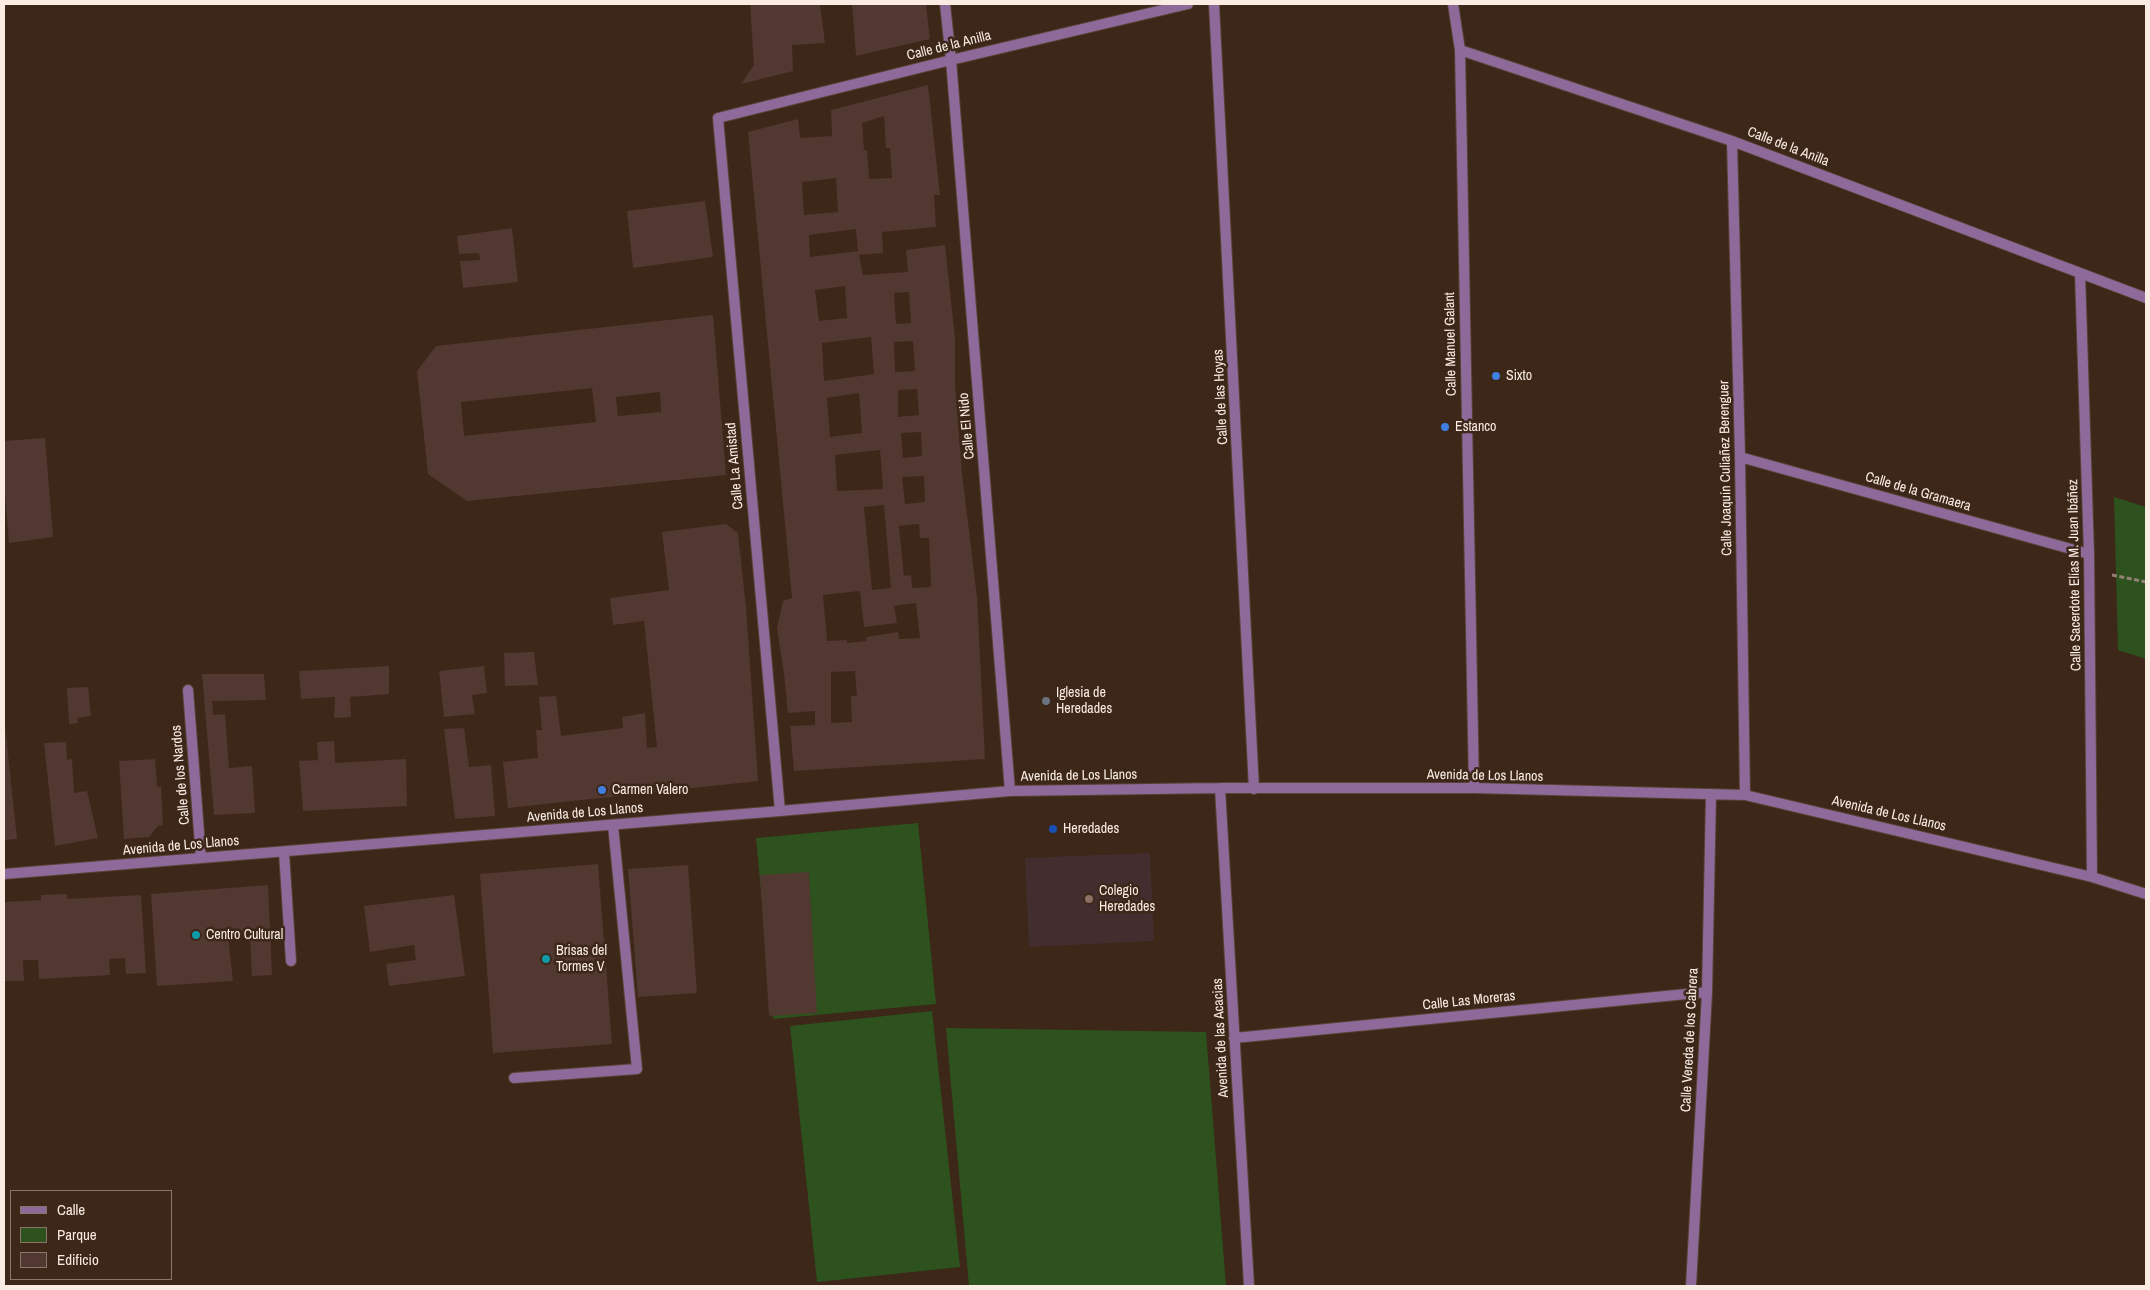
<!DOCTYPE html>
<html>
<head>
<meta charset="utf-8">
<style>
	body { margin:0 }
	#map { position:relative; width:2150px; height:1290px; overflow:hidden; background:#3c2719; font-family:"Archivo Narrow",sans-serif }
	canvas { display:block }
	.frame { position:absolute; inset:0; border:5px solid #faece3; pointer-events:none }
	.legend { position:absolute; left:10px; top:1190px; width:162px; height:90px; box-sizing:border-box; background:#3c2719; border:1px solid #88766a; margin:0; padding:6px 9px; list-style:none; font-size:15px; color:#faece3 }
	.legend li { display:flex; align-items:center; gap:10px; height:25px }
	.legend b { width:25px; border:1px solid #88766a }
</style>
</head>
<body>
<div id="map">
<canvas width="2150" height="1290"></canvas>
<div class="frame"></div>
<ul class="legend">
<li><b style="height:6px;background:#8d6a9a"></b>Calle</li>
<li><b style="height:14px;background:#2d521d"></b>Parque</li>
<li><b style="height:14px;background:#513830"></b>Edificio</li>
</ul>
</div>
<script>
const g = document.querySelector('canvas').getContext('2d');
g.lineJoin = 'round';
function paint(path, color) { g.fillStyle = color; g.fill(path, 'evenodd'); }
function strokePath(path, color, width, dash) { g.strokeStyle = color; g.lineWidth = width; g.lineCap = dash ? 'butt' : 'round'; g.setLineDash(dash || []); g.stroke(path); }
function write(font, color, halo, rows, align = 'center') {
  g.font = font + ' "Archivo Narrow",sans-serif'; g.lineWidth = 5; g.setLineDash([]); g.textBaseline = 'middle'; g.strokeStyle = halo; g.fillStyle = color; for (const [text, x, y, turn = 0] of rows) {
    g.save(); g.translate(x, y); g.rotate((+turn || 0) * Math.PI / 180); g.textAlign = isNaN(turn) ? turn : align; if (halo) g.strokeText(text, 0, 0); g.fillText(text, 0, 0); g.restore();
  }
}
paint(new Path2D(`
	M1150,853l4,88 -125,6 -4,-89z`), '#422e2f');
paint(new Path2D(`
	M2114,497l32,10v152l-28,-9z
	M918,823l18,181 -163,15 -17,-181z
	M932,1011l28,256 -143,15 -27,-256z
	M946,1028l260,4 20,254h-257z`), '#2d521d');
paint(new Path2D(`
	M750,4h70l5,39 -33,2 1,26 -52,13 13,-19z
	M852,4h74l4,35 -74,17z
	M928,85l12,110h-6l2,32 -54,5 1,21 -24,2 4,20 45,-3 -2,-22 39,-5 10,93v48l7,87 15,124 8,162 -191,12 -4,-45 25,-1v-14l-27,2 -4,-39 -7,-46 6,-27 9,-3 -44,-466 50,-13 2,19 32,-2 -1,-26zM884,116l2,32h4l2,30 -23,1 -2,-29h-3l-2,-27zM836,178l2,34 -34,3 -2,-33zM856,229l2,22 -48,6 -1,-22zM845,286l2,32 -28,3 -4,-31zM909,292l2,31 -15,1 -2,-31zM871,337l3,37 -50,7 -2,-38zM913,341l2,30 -20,1 -1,-30zM917,389l2,26 -21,2v-27zM859,393l3,40 -32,4 -3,-39zM921,432l1,24 -19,2 -2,-25zM880,450l3,39 -46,2 -2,-36zM924,476l1,26 -20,2 -3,-27zM884,505l7,83 -19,2 -8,-83zM919,524l1,14h9l2,49 -19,1 -1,-13 -7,1 -5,-50zM860,591l4,36 33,-4 -3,-17 22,-3 4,35 -21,1 -1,-7 -31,5 -1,4 -19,2v-3l-20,1 -4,-46zM855,671l2,25h-6l1,26 -21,1v-51z
	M705,201l8,56 -80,11 -6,-57z
	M512,228l6,54 -55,6 -3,-27 20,-1 -1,-7 -20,1 -2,-18z
	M713,315l13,160 -259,26 -39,-27 -11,-103 19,-25zM592,388l4,34 -132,14 -3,-34zM660,392l1,20 -43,4 -2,-19z
	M45,438l8,99 -44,6 -5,-62v-40z
	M726,524l12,9 8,74 12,174 -250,27 -5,-46 35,-4 -2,-28h6l-3,-33 17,-1 5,40 62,-8 -1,-11 23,-4 2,35 10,-1 -13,-126 -31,4 -3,-27 59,-8 -7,-58z
	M534,652l4,33 -33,1 -1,-33z
	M389,666v28l-39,3 1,20 -17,1 1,-21 -34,2 -2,-28z
	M484,666l3,27 -15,2 3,19 -31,3 -5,-46z
	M202,674h62l2,26 -54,1 1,14 12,-1 4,54 23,-2 3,47 -41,2z
	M88,687l3,29 -14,2 1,5 -9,1 -2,-36z
	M4,716l13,123 -13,1z
	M464,728l5,39 22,-2 4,51 -40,3 -11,-90z
	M334,741l1,22 71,-4 1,47 -104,5 -4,-50 19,-1 -1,-18z
	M66,742l1,18 5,-1 2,34 13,-2 11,47 -43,8 -11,-103z
	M155,759l2,28 4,-1 2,39 -5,1 -9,11 -25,2 -5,-78z
	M598,864l14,180 -119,9 -13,-179z
	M688,865l9,128 -59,4 -10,-128z
	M809,872l8,141 -48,3 -9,-141z
	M268,885l4,90 -20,1 -2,-41 -22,1 5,45 -76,5 -6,-92z
	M67,894v5l74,-4 5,78 -20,1 -1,-16 -16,1 1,16 -71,4 -1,-19h-15l1,21h-20v-79l37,-2v-5z
	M454,895l11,81 -76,10 -3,-22 30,-4 -2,-15 -44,7 -6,-46z`), '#513830');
const minor = new Path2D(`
	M945,4l6,56 59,731
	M1214,4l40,785
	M1453,4l7,46 272,91 414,157
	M1460,50l14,738
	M1732,141l8,316 5,338
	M2080,273l9,281 3,323
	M1740,457l349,97
	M188,690l13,168
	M1220,788l29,498
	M780,811l-62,-693 233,-58 237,-56
	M284,852l7,109
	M4,874l776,-63 230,-20 210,-3h254l271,7 347,82 54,17
	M1234,1038l473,-46
	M514,1078l123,-9 -24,-244
	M1691,1286l16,-294 4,-198`);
strokePath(minor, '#574335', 12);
strokePath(new Path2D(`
	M2112,575l34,7`), '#938176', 3, [5, 2.5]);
strokePath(minor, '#8d6a9a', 10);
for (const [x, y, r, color] of [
	[1496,376,5,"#3f7fe0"],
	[1445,427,5,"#3f7fe0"],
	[1046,701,5,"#6b7280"],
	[602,790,5,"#3f7fe0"],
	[1053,829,5,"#1a4fb4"],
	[1089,899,5,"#8d6e63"],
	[196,935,5,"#0f9aa8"],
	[546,959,5,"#0f9aa8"]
]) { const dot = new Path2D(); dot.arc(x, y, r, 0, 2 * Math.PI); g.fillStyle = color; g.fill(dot); strokePath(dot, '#3c2719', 2); }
write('14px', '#faece3', '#3c2719', [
	["Calle de la Anilla",949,46,-14],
	["Calle de la Anilla",1788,147,21],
	["Calle Manuel Galant",1451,344,-91],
	["Calle de las Hoyas",1221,397,-93],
	["Calle El Nido",967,426,-95],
	["Calle La Amistad",735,466,-95],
	["Calle Joaquín Culiañez Berenguer",1726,468,-91],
	["Calle de la Gramaera",1918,492,16],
	["Calle Sacerdote Elías M. Juan Ibáñez",2075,575,-91],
	["Calle de los Nardos",181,775,-95],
	["Avenida de Los Llanos",1079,776,-1],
	["Avenida de Los Llanos",1485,776,1],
	["Avenida de Los Llanos",585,813,-5],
	["Avenida de Los Llanos",1889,814,13],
	["Avenida de Los Llanos",181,846,-5],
	["Calle Las Moreras",1469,1001,-6],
	["Avenida de las Acacias",1221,1038,-93],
	["Calle Vereda de los Cabrera",1690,1040,-87]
]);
write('14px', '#faece3', '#3c2719', [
	["Sixto",1506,376],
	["Estanco",1455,427],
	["Iglesia de",1056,693],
	["Heredades",1056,709],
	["Carmen Valero",612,790],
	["Heredades",1063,829],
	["Colegio",1099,891],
	["Heredades",1099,907],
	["Centro Cultural",206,935],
	["Brisas del",556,951],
	["Tormes V",556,967]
], 'left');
</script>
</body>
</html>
